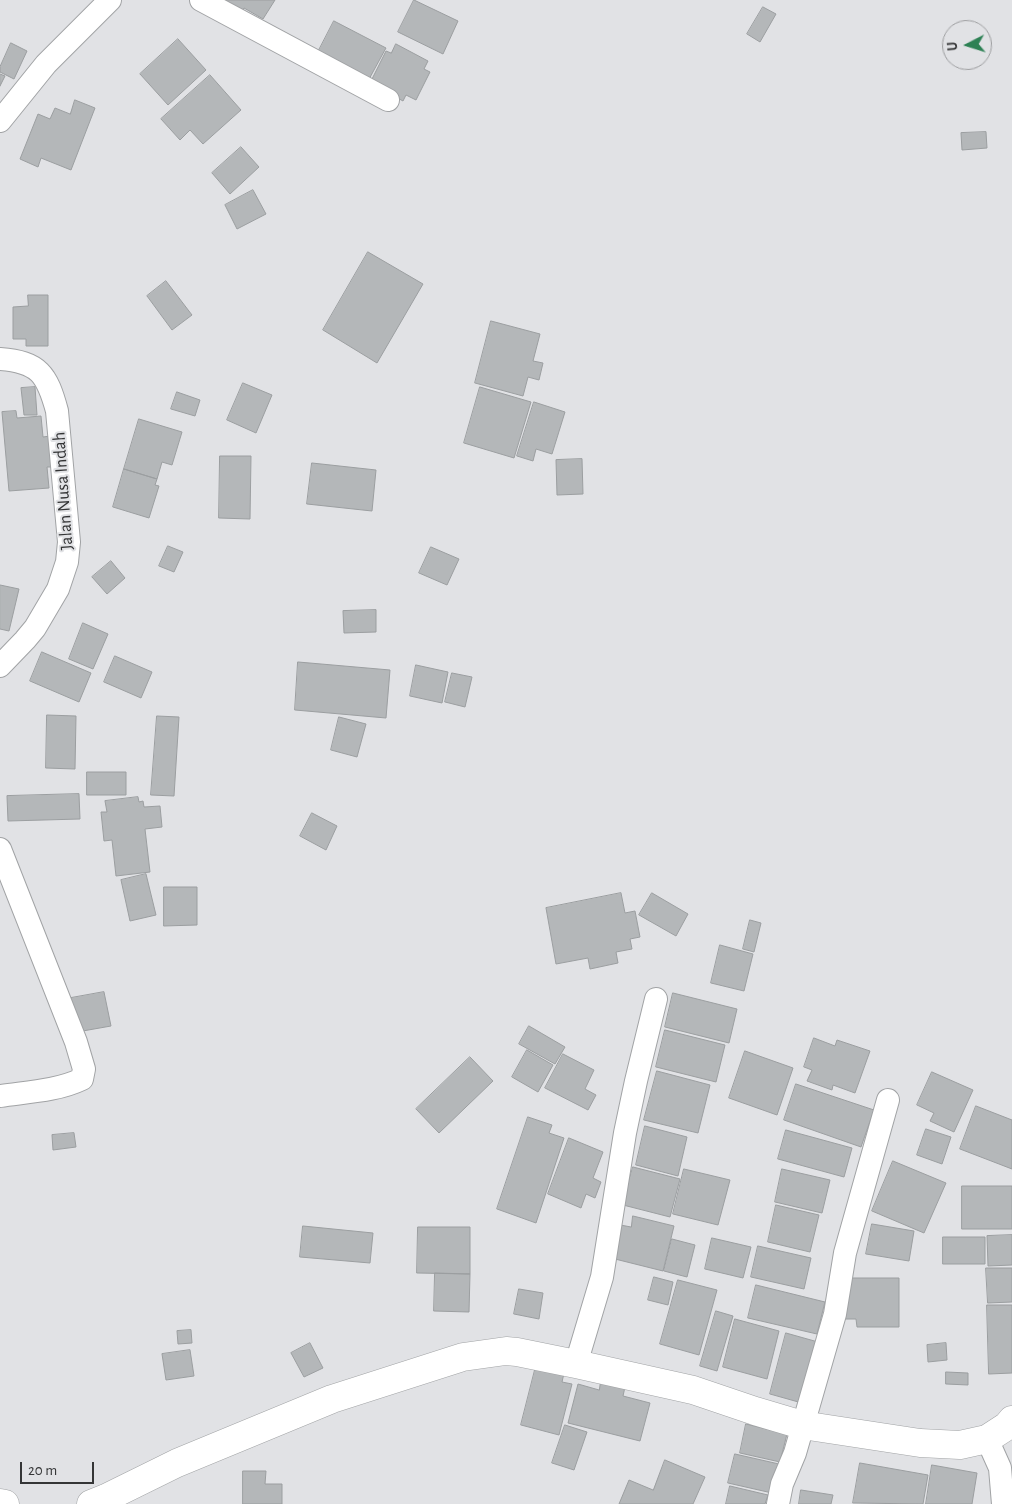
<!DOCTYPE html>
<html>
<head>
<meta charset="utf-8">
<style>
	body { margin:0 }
	#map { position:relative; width:1012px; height:1504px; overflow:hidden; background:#e1e2e5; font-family:"Alegreya Sans",sans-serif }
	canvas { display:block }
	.north { position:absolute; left:942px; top:20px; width:50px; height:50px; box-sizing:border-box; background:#e1e2e5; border:1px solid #9c9d9f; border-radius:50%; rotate:265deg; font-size:14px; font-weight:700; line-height:20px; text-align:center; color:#343536 }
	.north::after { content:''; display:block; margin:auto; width:18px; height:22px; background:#2d8154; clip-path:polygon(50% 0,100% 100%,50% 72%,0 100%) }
	.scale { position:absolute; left:20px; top:1462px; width:74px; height:22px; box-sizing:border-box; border:2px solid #343536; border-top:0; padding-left:6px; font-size:15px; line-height:18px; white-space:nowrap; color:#343536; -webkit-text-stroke:4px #e1e2e5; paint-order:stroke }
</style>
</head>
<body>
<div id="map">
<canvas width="1012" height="1504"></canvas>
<div class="north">U</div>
<div class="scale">20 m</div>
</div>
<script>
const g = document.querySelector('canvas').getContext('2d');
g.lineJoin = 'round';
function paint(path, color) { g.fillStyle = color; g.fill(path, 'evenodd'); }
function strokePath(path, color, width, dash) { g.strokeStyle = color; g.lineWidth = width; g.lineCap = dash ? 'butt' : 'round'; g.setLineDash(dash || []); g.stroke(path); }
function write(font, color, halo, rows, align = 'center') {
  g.font = font + ' "Alegreya Sans",sans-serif'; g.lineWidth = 4; g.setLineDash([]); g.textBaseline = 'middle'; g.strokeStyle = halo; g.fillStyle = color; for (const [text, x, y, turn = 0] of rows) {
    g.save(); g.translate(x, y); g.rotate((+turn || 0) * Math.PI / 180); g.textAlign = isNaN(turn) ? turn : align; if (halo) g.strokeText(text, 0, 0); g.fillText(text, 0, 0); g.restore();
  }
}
const building = new Path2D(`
	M221,0h54l-12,19 -19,-11 -3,5z
	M414,0l44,21 -15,33 -45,-22z
	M763,7l13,7 -16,28 -13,-8z
	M334,21l52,27 -18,33 -51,-27z
	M178,39l28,31 -38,35 -28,-31z
	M11,43l16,8 -13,28 -14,-7v-5z
	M396,44l32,17 -4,8 6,3 -14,28 -10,-5 -3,6 -33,-18 16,-32 5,2z
	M0,74l5,2 -5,10z
	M210,75l31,35 -38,34 -13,-14 -10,10 -19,-21z
	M75,100l20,8 -24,62 -30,-12 -3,9 -18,-8 18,-45 12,5 5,-11 15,6z
	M986,132l1,16 -25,2 -1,-17z
	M241,147l18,20 -29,27 -18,-21z
	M253,190l13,24 -29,15 -12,-24z
	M368,252l55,32 -46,79 -54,-33z
	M166,281l26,34 -20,15 -25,-34z
	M28,295h20v51h-22v-7h-13v-32l15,-1z
	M491,321l49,13 -7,27 10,2 -4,17 -11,-3 -5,19 -48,-13z
	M243,383l29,12 -16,38 -29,-13z
	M35,387l2,28h-13l-3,-27z
	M480,387l51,15 -17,56 -50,-15z
	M177,392l23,8 -5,16 -24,-7z
	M534,402l31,10 -13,42 -16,-5 -3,12 -16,-5z
	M16,411l1,7 24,-2 2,21 7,-1 2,31h-5l2,21 -40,3 -7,-79z
	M139,419l43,13 -10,33 -10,-3 -5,17 -33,-10z
	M220,456h31l-1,63 -31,-1z
	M582,459l1,35 -26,1 -1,-35z
	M312,463l64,7 -4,41 -65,-7z
	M124,469l33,10 -2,6 4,1 -10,32 -36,-11z
	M168,546l15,6 -9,20 -15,-6z
	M431,547l28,12 -12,26 -28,-12z
	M111,561l14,17 -18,16 -15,-17z
	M0,585l19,4 -10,42 -9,-2z
	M376,610v22l-32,1 -1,-22z
	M83,623l25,11 -15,35 -24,-10z
	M42,652l49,21 -12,29 -49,-21z
	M115,656l37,16 -11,26 -37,-16z
	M298,662l92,8 -4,48 -91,-8z
	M416,665l32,7 -6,31 -32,-7z
	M452,673l20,4 -7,30 -20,-5z
	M47,715l29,1 -1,53 -29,-1z
	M157,716l22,1 -5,79 -23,-1z
	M339,717l27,7 -9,33 -26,-7z
	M87,772h39v23h-39z
	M79,794l1,25 -72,2 -1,-25z
	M138,797l1,5 4,-1 1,6 16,-1 2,21 -17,2 5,43 -34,4 -4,-36 -8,1 -3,-29h6l-2,-11z
	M312,813l25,13 -11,24 -26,-14z
	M146,874l10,41 -26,6 -9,-41z
	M164,887h33v38l-33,1z
	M621,893l4,20 10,-2 5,26 -10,2 2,10 -16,3 2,11 -28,6 -2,-11 -32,6 -10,-56z
	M652,893l36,21 -12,22 -37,-21z
	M750,920l11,3 -7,29 -11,-3z
	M720,945l33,9 -9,37 -33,-8z
	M104,992l7,34 -34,6 -6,-34z
	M673,993l64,16 -8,34 -64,-16z
	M529,1026l36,21 -10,17 -36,-20z
	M665,1030l60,15 -9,37 -60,-15z
	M814,1038l21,8 2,-6 33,11 -15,42 -22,-8 -1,5 -25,-9 5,-11 -8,-3z
	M527,1050l26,15 -15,27 -26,-15z
	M745,1051l48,17 -16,47 -48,-17z
	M563,1054l31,16 -9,19 11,6 -8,15 -43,-22z
	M470,1057l23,24 -54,52 -23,-24z
	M657,1071l53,14 -12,48 -54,-13z
	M932,1072l41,18 -19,42 -24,-11 4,-8 -17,-8z
	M796,1084l78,26 -13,37 -77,-27z
	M976,1106l36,14v49l-52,-20z
	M528,1117l24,8 -3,8 15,5 -28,85 -39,-14z
	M645,1126l42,11 -9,39 -42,-11z
	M926,1129l25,8 -9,27 -25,-9z
	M786,1130l66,18 -8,29 -66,-18z
	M74,1133l2,14 -23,3 -1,-15z
	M569,1138l34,14 -10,26 8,4 -6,16 -9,-4 -5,14 -33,-14z
	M893,1161l53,22 -22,50 -52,-22z
	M633,1167l47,12 -10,38 -47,-12z
	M684,1169l46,11 -12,45 -45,-11z
	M782,1169l48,11 -8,33 -47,-11z
	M962,1186h50v43h-50z
	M776,1205l43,10 -9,37 -42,-10z
	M633,1216l41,10 -11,45 -56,-14 8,-33 16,3z
	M872,1224l42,7 -5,30 -43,-7z
	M303,1226l70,7 -3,30 -70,-6z
	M418,1227h52v47l-53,-1z
	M1012,1235v30l-24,1 -1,-30z
	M943,1237h42v27h-42z
	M712,1238l39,9 -8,31 -38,-9z
	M672,1239l23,6 -8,32 -23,-6z
	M758,1246l53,12 -7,31 -53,-12z
	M986,1268h26v34l-24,1z
	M435,1273l35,1 -1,38 -35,-1z
	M654,1277l19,5 -5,23 -20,-5z
	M843,1278h56v49h-42l-1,-8h-13z
	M678,1280l39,10 -18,65 -39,-11z
	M756,1285l69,17 -8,32 -69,-16z
	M519,1289l24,4 -4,26 -25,-5z
	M987,1305h25v68l-23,1z
	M716,1311l17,5 -16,55 -17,-5z
	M735,1319l44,12 -12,48 -44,-12z
	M191,1330l1,13 -14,1 -1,-13z
	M786,1333l32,9 -16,61 -32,-9z
	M310,1343l13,25 -19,9 -13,-24z
	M946,1343l1,17 -19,2 -1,-17z
	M190,1350l4,26 -28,4 -4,-26z
	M537,1362l28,7 -3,13 10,2 -13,51 -38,-10z
	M946,1372l22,1v12l-22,-1z
	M601,1381l24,6 -2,9 27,7 -10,38 -72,-18 10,-39 21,6z
	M746,1424l41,10 -7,28 -40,-9z
	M565,1425l22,7 -13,38 -22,-7z
	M735,1454l44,10 -7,29 -44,-10z
	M665,1460l40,17 -12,27h-74l10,-24 24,10z
	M860,1463l68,12 -5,29 -70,-1z
	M932,1465l45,8 -5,31h-46z
	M243,1471h23l-1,13h17v20h-39z
	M730,1486l38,9 -3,9h-39z
	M801,1490l32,5 -2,9h-32z`);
paint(building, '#b4b7b9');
strokePath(building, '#9b9ea0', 1);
const minor = new Path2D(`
	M201,0l187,100
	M0,121l46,-57 64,-64
	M0,359c39,3 47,15 57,52l12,131 -2,20 -9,27 -23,39 -10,12 -25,26
	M0,849l76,193 8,27 -2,10c-25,12 -55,13 -82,17
	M576,1364l26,-87 23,-144 11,-52 20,-82
	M987,1439l13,29 3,36
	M778,1504l4,-20 13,-31 40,-139 10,-61 43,-153`);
const tertiary = new Path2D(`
	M0,1503l5,1
	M91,1504l15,-6 71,-35 155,-64 131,-42 43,-6 11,1 59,12 117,26 62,21 47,14 118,18 40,2 27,-6 20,-13 5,-6`);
strokePath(minor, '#a1a3a5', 24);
strokePath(tertiary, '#a1a3a5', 29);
strokePath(minor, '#fff', 22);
strokePath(tertiary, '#fff', 28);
write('18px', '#343536', '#e1e2e5', [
	["Jalan Nusa Indah",63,491,-94]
]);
</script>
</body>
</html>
